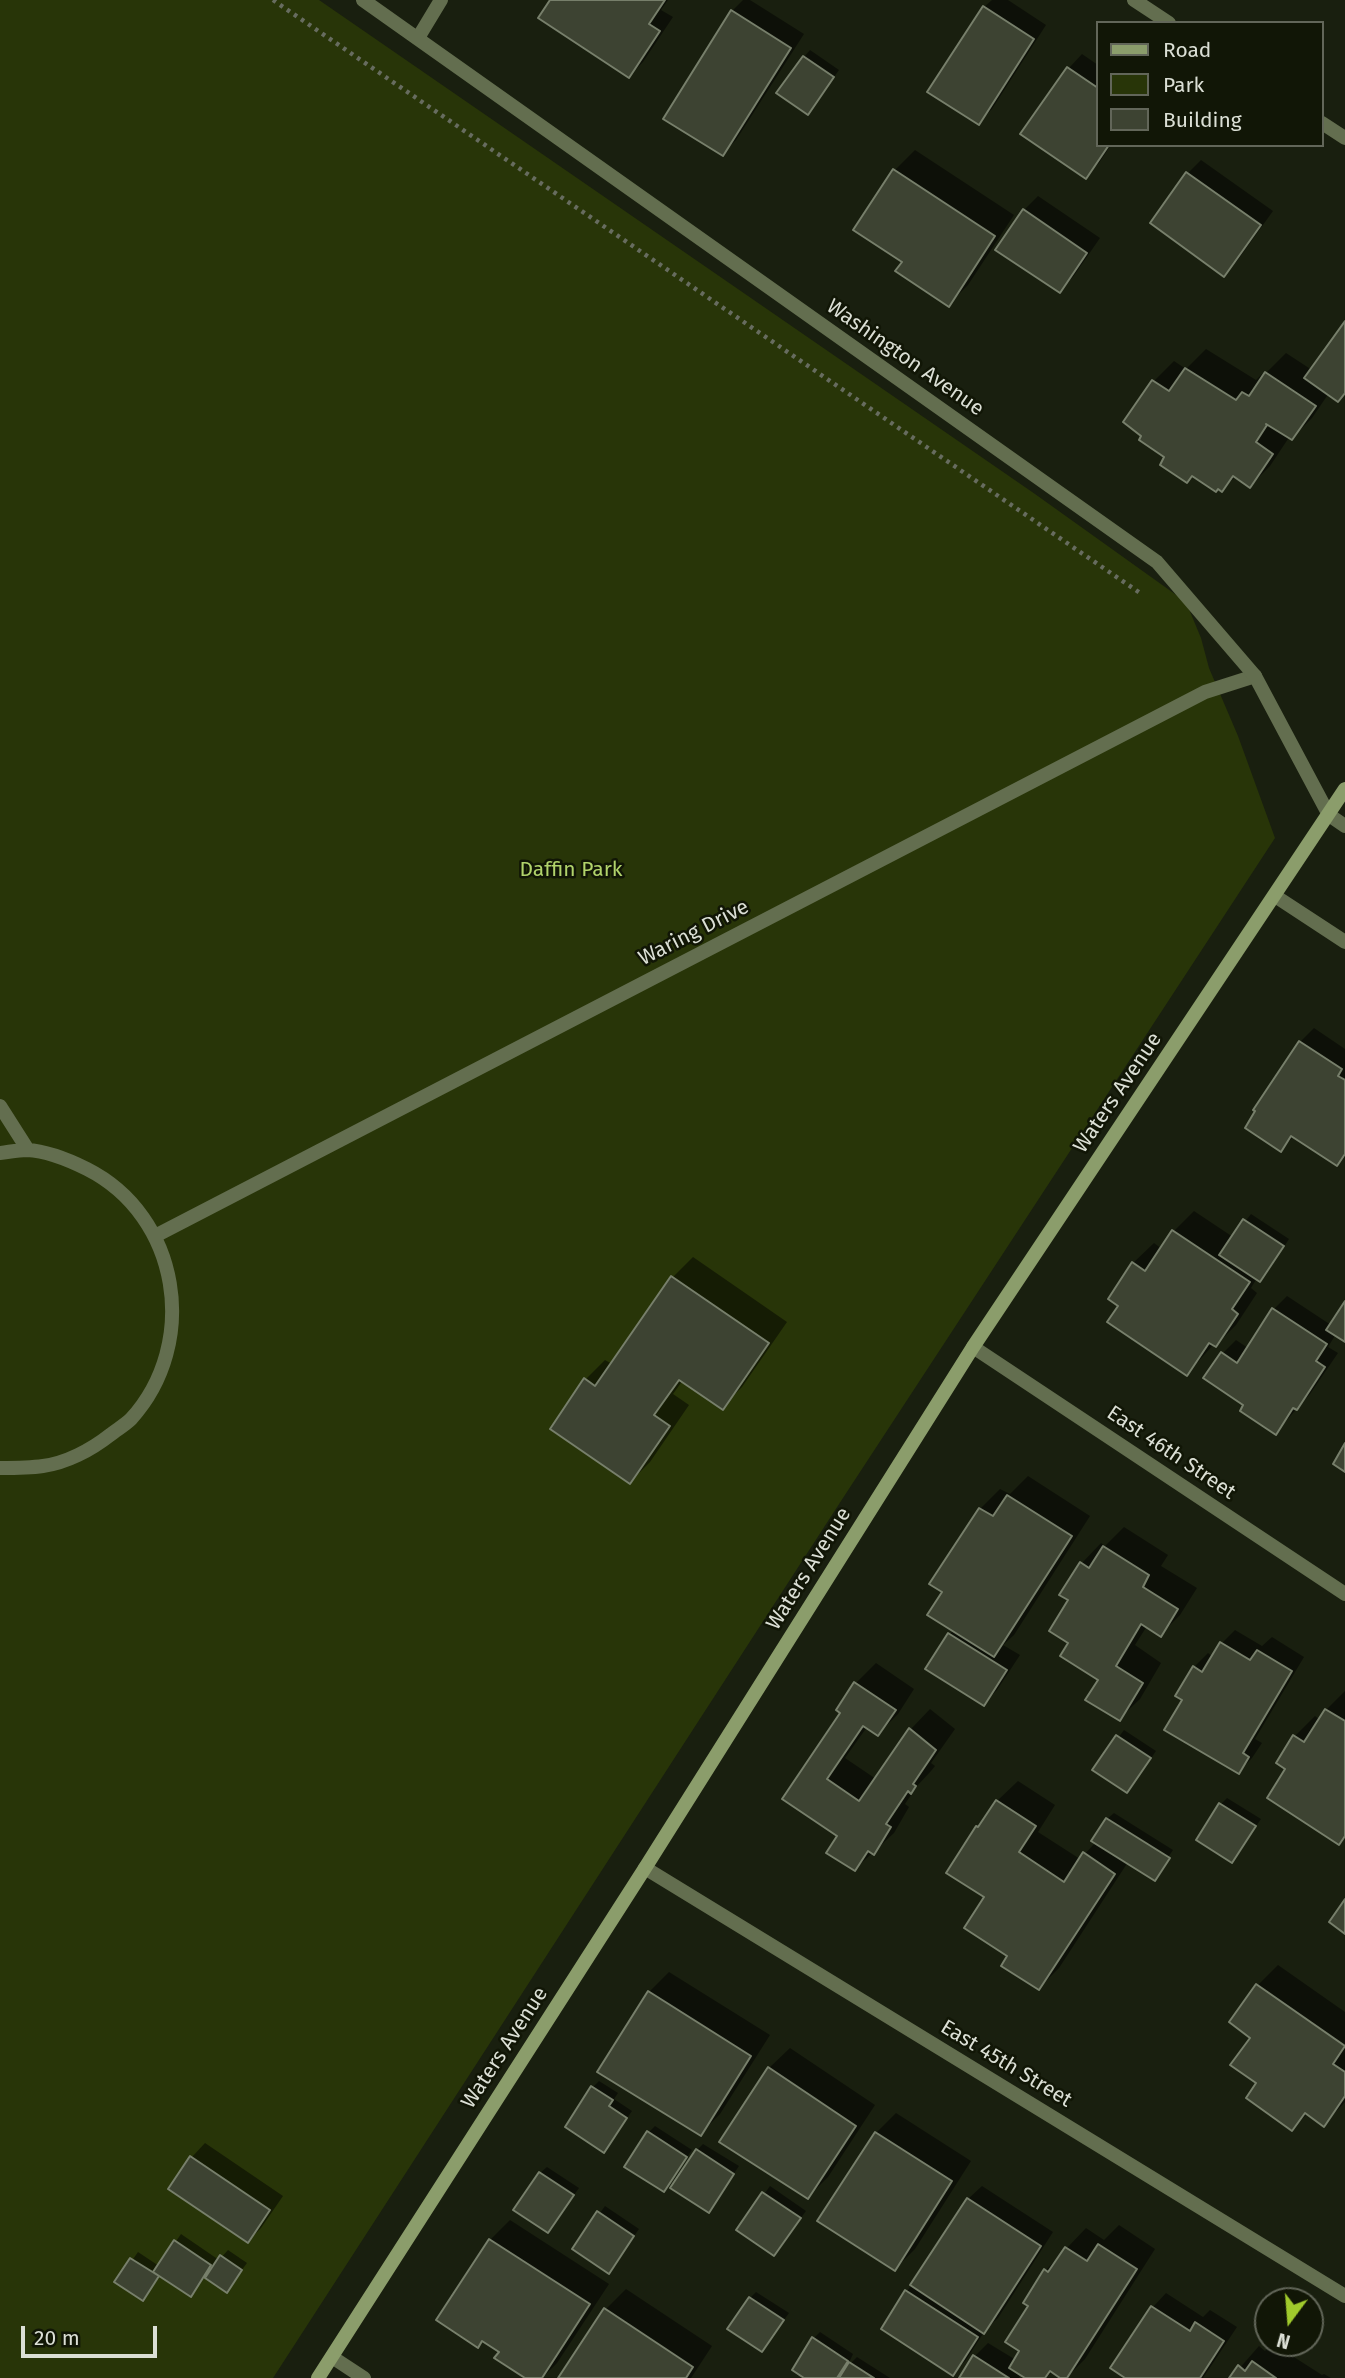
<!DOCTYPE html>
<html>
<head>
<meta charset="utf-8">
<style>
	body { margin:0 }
	#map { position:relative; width:1345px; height:2378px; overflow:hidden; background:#191f0f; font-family:"Fira Sans",sans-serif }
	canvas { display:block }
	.legend { position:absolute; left:1096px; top:21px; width:228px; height:126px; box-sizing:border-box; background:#111606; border:2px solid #626659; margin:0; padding:9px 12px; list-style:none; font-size:21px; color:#dbdfd5 }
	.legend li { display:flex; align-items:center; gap:14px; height:35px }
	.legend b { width:35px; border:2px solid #626659 }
	.north { position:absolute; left:1254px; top:2287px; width:70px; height:70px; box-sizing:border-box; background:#111606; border:2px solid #626659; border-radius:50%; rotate:196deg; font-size:19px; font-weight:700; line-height:28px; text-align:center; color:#dbdfd5 }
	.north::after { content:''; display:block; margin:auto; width:24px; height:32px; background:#a0ca2c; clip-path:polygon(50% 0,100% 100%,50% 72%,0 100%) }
	.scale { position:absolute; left:21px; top:2326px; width:136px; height:32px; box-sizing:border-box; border:4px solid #dbdfd5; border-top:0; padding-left:9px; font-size:21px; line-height:24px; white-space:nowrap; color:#dbdfd5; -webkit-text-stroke:5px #111606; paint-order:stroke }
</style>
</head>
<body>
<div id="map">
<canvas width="1345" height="2378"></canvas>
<ul class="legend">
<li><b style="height:9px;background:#8b9d6b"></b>Road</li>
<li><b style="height:19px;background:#283508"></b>Park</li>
<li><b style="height:19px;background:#3d4332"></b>Building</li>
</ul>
<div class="north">N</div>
<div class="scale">20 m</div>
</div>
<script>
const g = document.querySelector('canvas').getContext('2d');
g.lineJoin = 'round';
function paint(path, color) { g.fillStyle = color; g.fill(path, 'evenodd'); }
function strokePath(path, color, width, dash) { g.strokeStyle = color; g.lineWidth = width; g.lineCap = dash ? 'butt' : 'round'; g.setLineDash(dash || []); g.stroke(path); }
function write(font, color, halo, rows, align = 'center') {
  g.font = font + ' "Fira Sans",sans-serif'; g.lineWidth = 5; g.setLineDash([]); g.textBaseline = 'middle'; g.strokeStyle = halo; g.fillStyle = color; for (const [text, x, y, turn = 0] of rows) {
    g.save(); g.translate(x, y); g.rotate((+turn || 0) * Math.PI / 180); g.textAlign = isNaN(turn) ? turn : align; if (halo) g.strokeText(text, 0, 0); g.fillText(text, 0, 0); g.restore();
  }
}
paint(new Path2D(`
	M0,0h319l716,494 151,108 15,36 8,30 29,68 37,102 -434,663 -568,877h-273z`), '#283508');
paint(new Path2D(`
	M552,0h116l-7,10 12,7 -30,45 -14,14z
	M743,0h7l54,34 -68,106 -14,14 10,-143z
	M992,0h16l38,25 -54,84 -14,14 6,-116z
	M810,50l29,20 -31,43 -4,-56z
	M1082,54l16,11v80h13l-12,18 -14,13 -62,-43 46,-65z
	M915,150l99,65 -46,70 -20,20 -44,-44 -49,-32 40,-59z
	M1201,160l72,51 -36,50 -14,13 -71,-51 36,-50z
	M1038,196l62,42 -27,39 -14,14 -35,-81z
	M1345,324v69h-16l-17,25 -20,20 -2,-2 -20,30 -20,20 -14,-10 -14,14 -55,-33 -42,-35 29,-41 20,-20 12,8 20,-20 50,31 7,-7 2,1 21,-21 26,17z
	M1314,1028l31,21v107l-8,7 -43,-27 -13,14 19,-108z
	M1194,1211l39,26 18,-23 38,25 -22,34 -7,6 -3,-1 -6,10 6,5 -21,32 -20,20 -2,-1 -27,30 -66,-69 12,-42 21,-20 8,6 12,-18z
	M693,1257l94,65 -45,65 -20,20 -39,-27 -10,14 16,11 -39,57 -20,20 -45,-102 20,-20 7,4 61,-87z
	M1287,1296l44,29 14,-21v36l-9,-6 -8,13 10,6 -28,41 -34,38 -30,-28 -24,-50 14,-14 12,8 26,-39z
	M1028,1476l62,40 -76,119 -11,10 17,10 -23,35 -13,13 -34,-69 4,-4 -9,-39 -13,-7 48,-75 20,-20 10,5z
	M1124,1527l44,28 -7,11 36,22 -17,27 -20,20 -13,-9 -12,19 26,18 -21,36 -21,20 -19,-40 -29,-37 -1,-43 11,-35 20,-21 4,3z
	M1235,1630l27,16 10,-9 32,20 -49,82 7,4 -10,15 -13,14 -45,-105 14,-14 5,4 9,-14z
	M876,1663l38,26 -16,25 -20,20 -11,-7 -22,31 31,21 35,-50 19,-20 25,20 -24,34 4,3 -4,5 -14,15 -12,18 4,3 -15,26 -39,36 -16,-33 -55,-37 59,-87 -5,-3 18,-26z
	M1345,1691v145l-6,6 -51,-73 7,-33 20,-20 5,4 6,-10z
	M1124,1730l32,21 -23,33 -38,-15z
	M1018,1781l37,24 -17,27 42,27 16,-17 11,-23 7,-6 59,37 -16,24 -29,-12 -69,106 -20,20 -29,-32 -24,-59 -9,-70 20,-26z
	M1227,1798l34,21 -29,42 -11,-57z
	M1278,1965l67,47v90l-22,23 -15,-12 -16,16 -34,-46 -6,-46 -21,-15 27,-37z
	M669,1972l101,63 -50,79 -20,20 -51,-142z
	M790,2048l85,57 -47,72 -20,20 -39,-129z
	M599,2081l19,12 -4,6 18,12 -28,40 -11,-64z
	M896,2113l75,48 -56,88 -20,20 -19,-136z
	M655,2126l37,24 -28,40 -15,-58z
	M205,2143l78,53 -22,32 -13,13 -78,-53 22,-31z
	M703,2144l36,22 -30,45 -12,-61z
	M547,2167l32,21 -31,43 -8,-58z
	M770,2186l36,25 -32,43 -35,-24z
	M982,2186l71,46 -55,86 -12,11 -20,31 -14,14 -69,-46 85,-129z
	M605,2206l34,23 -30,42 -34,-23z
	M510,2220l99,64 -52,79 -15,15h-14l-27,-27 -18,-11 -6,6 13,-106z
	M1119,2225l36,24 -70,110 -19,19 -13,-7 -7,7h-18l-7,-4 -2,4h-58l14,-22 13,-13 28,17 6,-10 8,-45 15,-34 41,-43 18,12z
	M181,2234l38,26 9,-10 19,13 -20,27 -22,-14 -14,19 -30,-20 -18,24 -26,-17 21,-30 21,14z
	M626,2289l86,57 -21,32h-131l46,-69z
	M756,2292l33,21 -27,37 -12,-52z
	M1166,2293l37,24 7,-7 27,17 -34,51h-75l-15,-10 40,-61z
	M820,2332l33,22 -6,13 10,-10 33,21h-83l7,-40z
	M1272,2343l50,32 2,-1 7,4h-100l28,-32 6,5z`), '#0007');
const building = new Path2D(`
	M550,0h115l-16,24 11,7 -31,47 -91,-60z
	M983,6l51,33 -55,86 -52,-33z
	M731,10l60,38 -68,108 -60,-37z
	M803,56l31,21 -26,38 -32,-22z
	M1067,67l31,21v57h11l-23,34 -66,-45z
	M893,169l102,67 -46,71 -54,-36 7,-9 -49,-32z
	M1186,172l75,53 -37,52 -74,-54z
	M1023,209l64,44 -27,40 -65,-43z
	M1345,321v72l-7,9 -34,-24z
	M1185,368l51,32 6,-8 7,4 16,-24 51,34 -24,34 -26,-16 1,1 -11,17 17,12 -23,34 -17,-12 -11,16 -4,-3 -2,3 -24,-16 -5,7 -27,-18 4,-8 -25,-17 2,-4 -18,-14 29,-42 17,11z
	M1299,1041l43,28 -4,7 7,4v74l-8,12 -46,-30 -10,16 -36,-24 10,-17 -2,-1z
	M1243,1219l41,27 -24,36 -41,-27z
	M1172,1230l78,52 -18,27 6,5 -22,33 -7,-4 -22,33 -80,-54 11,-16 -10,-7 24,-37 13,9z
	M671,1276l98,67 -46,67 -44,-30 -25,35 16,11 -40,58 -80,-55 34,-51 11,8z
	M1345,1301v41l-19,-12z
	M1272,1308l55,36 -11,17 9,6 -28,43 -4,-2 -17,27 -36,-24 3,-6 -40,-27 18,-26 16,11z
	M1345,1443v29l-12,-8z
	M1007,1495l65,41 -78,121 -67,-42 15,-23 -13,-8 50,-76 14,8z
	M1103,1546l46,29 -6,12 35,22 -17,28 -20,-13 -25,42 27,17 -23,38 -35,-21 13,-20 -38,-24 8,-13 -19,-12 19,-31 -9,-5 21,-33 9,6z
	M948,1633l59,37 -23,36 -59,-37z
	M1220,1642l30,18 7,-10 35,21 -49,82 6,4 -10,17 -75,-44 18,-30 -7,-4 18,-30 9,6z
	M854,1682l42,28 -18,26 -15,-10 -36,53 32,22 50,-73 27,22 -23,34 3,2 -5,8 -3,-3 -22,33 5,3 -17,28 -6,-4 -13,20 -29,-18 11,-17 -55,-37 58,-86 -4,-3z
	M1325,1709l20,12v115l-6,9 -72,-47 18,-29 -9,-6 17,-28 11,7z
	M1116,1735l35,23 -24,35 -35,-23z
	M996,1800l40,26 -17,26 45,30 19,-30 32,22 -76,116 -38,-24 6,-10 -43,-28 20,-31 -38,-24 30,-47 2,1z
	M1219,1803l37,23 -24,37 -36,-23z
	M1106,1818l64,40 -15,23 -64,-40z
	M1345,1899v35l-16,-12z
	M1256,1984l89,62 -12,18 12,8v24l-21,31 -19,-14 -13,18 -46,-33 10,-15 -26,-18 20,-27 -21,-16z
	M648,1991l103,65 -50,80 -104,-64z
	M768,2067l88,59 -48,73 -89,-57z
	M591,2086l22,14 -4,6 18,12 -23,35 -39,-26z
	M647,2131l40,26 -23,35 -40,-25z
	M875,2132l77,49 -57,90 -78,-50z
	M696,2149l38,25 -25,39 -39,-25z
	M190,2156l80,54 -22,33 -80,-54z
	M539,2172l35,23 -26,38 -35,-23z
	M762,2192l39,26 -27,38 -38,-26z
	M967,2198l74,48 -57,88 -74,-49z
	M597,2211l37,25 -25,38 -37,-25z
	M489,2239l101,65 -48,74h-17l-31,-20 5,-6 -17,-11 -4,7 -42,-28z
	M174,2240l37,25 -20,32 -38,-25z
	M1098,2244l39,25 -70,109h-7l-10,-7 -5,7h-20l-16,-10 10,-17 -14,-9 23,-36 -5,-3 21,-34 4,3 17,-25 22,14z
	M220,2255l22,15 -15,23 -22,-15z
	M130,2258l29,18 -16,25 -29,-19z
	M905,2290l73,47 -25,39 -72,-47z
	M749,2297l35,23 -22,32 -35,-23z
	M1151,2306l39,25 5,-9 29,19 -24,37h-75l-15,-10z
	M604,2308l89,59 -7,11h-128z
	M812,2337l36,24 -11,17h-33l-12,-8z
	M973,2355l36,23h-50z
	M1252,2361l24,17h-47l9,-13 7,6z
	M849,2362l25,16h-35z`);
paint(building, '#3d4332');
strokePath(building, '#777f6b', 2);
strokePath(new Path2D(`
	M273,0l867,593`), '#676c5f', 4.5, [3.5, 5]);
strokePath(new Path2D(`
	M0,1106l28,44
	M0,1153c9,-1 18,-3 27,-3 20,1 42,10 60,19 93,47 113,174 44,250 -6,6 -15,11 -21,16 -19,15 -44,28 -67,31 -14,2 -29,2 -43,2
	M155,1236l1050,-544 50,-16`), '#636e4f', 14);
strokePath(new Path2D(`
	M363,0l794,562 98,114 74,139 16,11
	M1134,0l35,23
	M418,38l23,-38
	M1322,123l23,15
	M1275,896l70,46
	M973,1347l372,247
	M645,1868l700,428
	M332,2357l32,21`), '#636e4f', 14);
strokePath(new Path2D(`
	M318,2378l327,-510 328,-521 372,-558`), '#8b9d6b', 14);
write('21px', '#dbdfd5', '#111606', [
	["Washington Avenue",905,358,35],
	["Waring Drive",694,933,-27],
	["Waters Avenue",1118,1093,-56],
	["East 46th Street",1171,1453,34],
	["Waters Avenue",809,1569,-58],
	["Waters Avenue",505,2048,-57],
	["East 45th Street",1006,2064,31]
]);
write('21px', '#b1d36b', '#111606', [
	["Daffin Park",571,870]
]);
</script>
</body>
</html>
